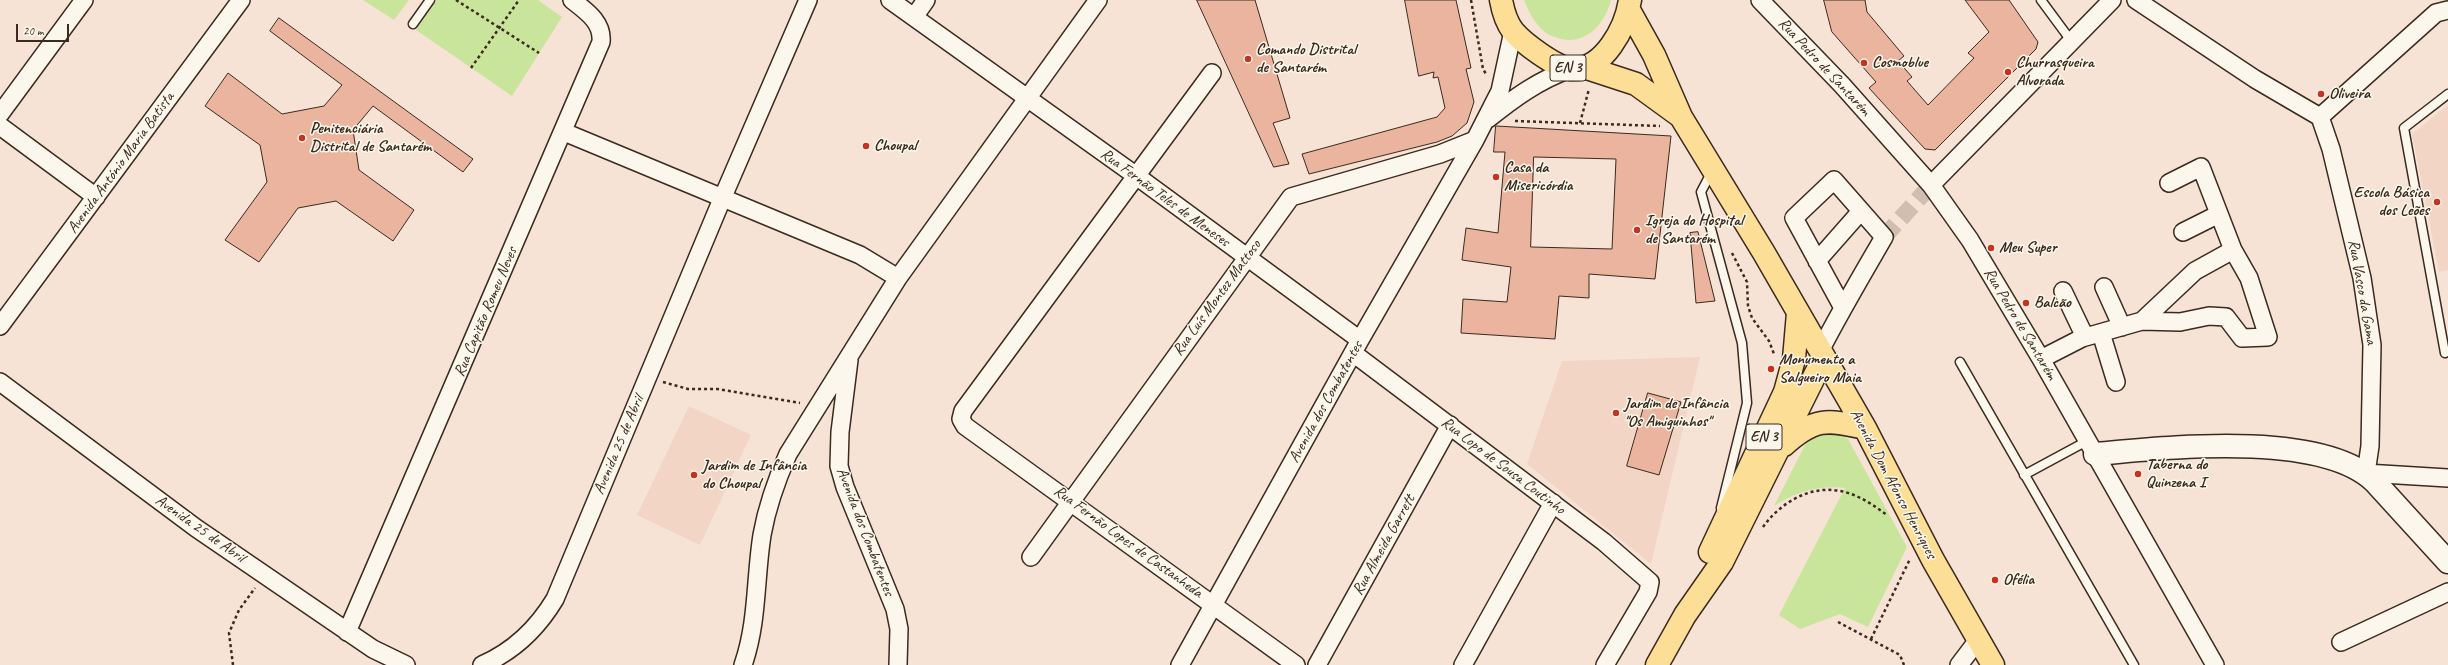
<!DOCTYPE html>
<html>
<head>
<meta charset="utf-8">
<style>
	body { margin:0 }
	#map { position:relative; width:2448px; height:665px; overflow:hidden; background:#f6e3d5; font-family:Caveat,sans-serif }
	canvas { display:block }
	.scale { position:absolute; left:16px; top:24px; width:53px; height:18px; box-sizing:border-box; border:2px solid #3b2a1e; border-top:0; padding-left:5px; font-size:12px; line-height:14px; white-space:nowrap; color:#3b2a1e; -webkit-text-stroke:3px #fbf7ec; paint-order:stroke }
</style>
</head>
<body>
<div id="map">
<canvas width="2448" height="665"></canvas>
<div class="scale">20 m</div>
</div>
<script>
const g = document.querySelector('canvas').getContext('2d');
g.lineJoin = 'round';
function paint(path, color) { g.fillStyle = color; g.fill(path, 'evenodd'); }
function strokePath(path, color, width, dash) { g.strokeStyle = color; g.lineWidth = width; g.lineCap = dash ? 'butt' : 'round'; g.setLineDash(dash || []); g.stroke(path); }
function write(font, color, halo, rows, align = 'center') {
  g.font = font + ' Caveat,sans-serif'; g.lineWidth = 3; g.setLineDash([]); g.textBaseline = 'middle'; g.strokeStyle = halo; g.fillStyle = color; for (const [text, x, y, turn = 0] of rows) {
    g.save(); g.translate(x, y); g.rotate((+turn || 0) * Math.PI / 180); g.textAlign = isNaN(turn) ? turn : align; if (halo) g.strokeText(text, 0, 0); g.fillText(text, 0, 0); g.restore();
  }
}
paint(new Path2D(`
	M2448,105v165l-9,2 -27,-138z
	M1700,357l-49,207 -124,-100 35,-103z
	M689,406l62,29 -51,110 -63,-30z`), '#f2d5c4');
paint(new Path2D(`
	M363,0h46l-15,20z
	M437,0h101l24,17 -50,79 -96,-66z
	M1524,0h87c-6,24 -26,47 -53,38 -4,-2 -9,-2 -12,-5 -11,-9 -17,-20 -22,-33z
	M1818,432h18l12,7 59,108 -39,80 -28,-13 -40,15 -21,-14 66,-127c-26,-3 -49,4 -71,18l31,-61z`), '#c9e59c');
const building = new Path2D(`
	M1197,0h58l35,118 -17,5 16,41 -15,3z
	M1405,0h51l15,68 -5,1 8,33 -7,21 -15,13 -15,6 -128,32 -7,-20 135,-37 8,-9 -7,-31 -5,1 1,-6 -15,4z
	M1824,0h41l2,12 37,44 -6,5 14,16 -5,4 21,24 46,-47 -6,-5 21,-21 -24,-32h44l29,42 -2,7 -101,101 -10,-1 -56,-61 7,-6 -44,-50z
	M279,18l194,141 -10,13 -90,-66 -20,24 6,40 55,40 -21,31 -57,-40 -38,7 -39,54 -34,-22 42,-58 -7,-37 -55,-39 23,-33 54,41 42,-8 18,-21 -72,-54z
	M1496,126l175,10 -16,143 -66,-5v24l-30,-2 -4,43 -94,-6 2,-34 44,3 4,-35 -49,-7 4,-32 32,5 7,-81h-11zM1534,157l82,2 -4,90 -81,-2z
	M1698,232l17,69 -19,2 -6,-70z
	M1648,393l33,9 -22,73 -32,-9z`);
paint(building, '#eab49e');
strokePath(building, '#3b2a1e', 1);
strokePath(new Path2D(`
	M1884,237l47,-52`), '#d1beb0', 17, [17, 8]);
const lane = new Path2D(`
	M2041,0l31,42
	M413,24l17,-24
	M1712,171l-11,21 41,151 5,60 -26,105
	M2445,353l-41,-225 44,-34
	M1960,362l174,303
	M2024,475l63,-34`);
const street = new Path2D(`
	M890,0l245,175 225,165
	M1760,0l82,85 89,100 39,55 71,119 174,306
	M2136,0l119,79 65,38 11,32 31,129 10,67 -2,101 -4,27 82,5
	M914,17l12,-17
	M1212,73l-249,338 -2,8 4,7 331,239
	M0,114l84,-114
	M2320,117l116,-104 12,-3
	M1488,119c26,-21 51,-39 82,-50
	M0,126l96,71
	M564,132l296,123 38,23
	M1931,185l181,-185
	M2183,232l36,-18
	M1817,261l44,-50
	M2104,287l18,40
	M2063,291l22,46
	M2142,321l38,1 29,-6 17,1 16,21 26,-1 -19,-59 -16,-28
	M0,326l241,-326
	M2101,333l15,49
	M1820,351c20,-39 42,-76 64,-114l-50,-57 -40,38 49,90
	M1353,353l251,189 46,40 -2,10 -43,73
	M2041,359l41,-21 60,-17 53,-50 38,-21 -32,-83 -32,16
	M849,360l-9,72 -1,34 6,21 50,122 4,20 -1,36
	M0,382l196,146 177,121 33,16
	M1031,557l260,-360 149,-43 35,-14
	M347,632l254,-590c2,-20 -15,-31 -29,-42
	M2341,642l107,-50
	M482,665c32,-14 55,-36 73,-66l167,-400 86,-199
	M743,665c15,-43 12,-86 19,-130 5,-28 14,-54 26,-81l110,-176 200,-278
	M1180,665l180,-325 115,-200 25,-49 13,-60
	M1317,665l133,-240
	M1463,665l90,-162
	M1959,665l19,-25`);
const secondary = new Path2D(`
	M2095,454c70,-6 226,-24 280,28l73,80`);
const primary = new Path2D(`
	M1501,0c2,11 5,22 12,31 10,12 42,36 58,38 33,2 55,-42 59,-69
	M1629,10l25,45 27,62 83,136 101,175 68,132 60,105
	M1584,67l52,17 44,32
	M1784,445c30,-27 42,-26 81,-17
	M1710,552l75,-160 9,-33 4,-46
	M1657,665l28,-50 37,-53 102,-205`);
strokePath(lane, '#3b2a1e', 11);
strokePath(street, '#3b2a1e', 20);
strokePath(secondary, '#3b2a1e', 25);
strokePath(primary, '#3b2a1e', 25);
strokePath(new Path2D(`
	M456,0l83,53
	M1471,0l12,69 3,5
	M471,68l48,-68
	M1515,121l145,5
	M1580,123l9,-34
	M1732,253l15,29 1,24 4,12 17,23 5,13
	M663,382l25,7h29l83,14
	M1763,527c17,-24 47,-42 77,-36 18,3 33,14 47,24
	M1838,622l62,33 4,10
	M1871,639l39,-80
	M233,665l-4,-32 10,-23 16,-22`), '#3b2a1e', 2.5, [3, 3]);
strokePath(lane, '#fbf7ec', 8);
strokePath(street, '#fbf7ec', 17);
strokePath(secondary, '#fbf7ec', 22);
strokePath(primary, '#fdde96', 22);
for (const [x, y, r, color] of [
	[1248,59,4,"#c8321e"],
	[1864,63,4,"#c8321e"],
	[2008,72,4,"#c8321e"],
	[2321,94,4,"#c8321e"],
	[302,138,4,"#c8321e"],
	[866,146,4,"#c8321e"],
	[1496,177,4,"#c8321e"],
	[2437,202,4,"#c8321e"],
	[1637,230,4,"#c8321e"],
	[1991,248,4,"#c8321e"],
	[2026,303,4,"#c8321e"],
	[1771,369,4,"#c8321e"],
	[1616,413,4,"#c8321e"],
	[2138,474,4,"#c8321e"],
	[694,475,4,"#c8321e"],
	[1995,580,4,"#c8321e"]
]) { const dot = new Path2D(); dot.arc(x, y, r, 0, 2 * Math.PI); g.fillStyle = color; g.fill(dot); strokePath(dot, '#fbf7ec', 1.5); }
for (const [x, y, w] of [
	[1568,68,36],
	[1764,437,36]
]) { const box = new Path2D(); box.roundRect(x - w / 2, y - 13, w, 26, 3); g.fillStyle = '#fbf7ec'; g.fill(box); strokePath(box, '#3b2a1e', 1); }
write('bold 15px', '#3b2a1e', null, [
	["EN 3",1568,68],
	["EN 3",1764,437]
]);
write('bold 16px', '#3b2a1e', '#fbf7ec', [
	["Comando Distrital",1256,50],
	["de Santarém",1256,68],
	["Cosmoblue",1872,63],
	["Churrasqueira",2016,63],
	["Alvorada",2016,81],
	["Oliveira",2329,94],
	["Penitenciária",310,129],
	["Distrital de Santarém",310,147],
	["Choupal",874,146],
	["Casa da",1504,168],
	["Misericórdia",1504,186],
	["Escola Básica",2429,193,"right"],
	["dos Leões",2429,211,"right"],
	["Igreja do Hospital",1645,221],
	["de Santarém",1645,239],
	["Meu Super",1999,248],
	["Balcão",2034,303],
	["Monumento a",1779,360],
	["Salgueiro Maia",1779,378],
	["Jardim de Infância",1624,404],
	["\"Os Amiguinhos\"",1624,422],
	["Taberna do",2146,465],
	["Quinzena I",2146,483],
	["Jardim de Infância",702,466],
	["do Choupal",702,484],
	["Ofélia",2003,580]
], 'left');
write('16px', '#3b2a1e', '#fbf7ec', [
	["Rua Pedro de Santarém",1824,67,47],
	["Avenida António Maria Batista",121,163,-54],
	["Rua Fernão Teles de Meneses",1165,198,36],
	["Rua Vasco da Gama",2362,292,80],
	["Rua Luís Montez Mattoso",1217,298,-54],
	["Rua Capitão Romeu Neves",486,312,-67],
	["Rua Pedro de Santarém",2020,324,59],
	["Avenida dos Combatentes",1326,402,-61],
	["Avenida 25 de Abril",619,445,-67],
	["Rua Lopo de Sousa Coutinho",1503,466,37],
	["Avenida Dom Afonso Henriques",1893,484,62],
	["Avenida 25 de Abril",200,529,35],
	["Avenida dos Combatentes",865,532,69],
	["Rua Fernão Lopes de Castanheda",1128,542,36],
	["Rua Almeida Garrett",1384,545,-61]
]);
</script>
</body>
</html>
